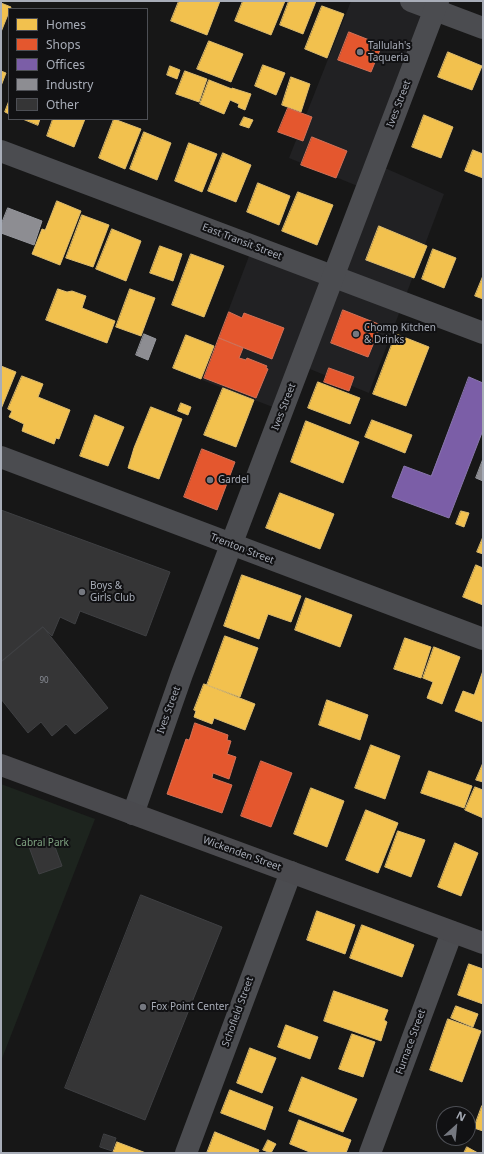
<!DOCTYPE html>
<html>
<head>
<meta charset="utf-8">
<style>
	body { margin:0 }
	#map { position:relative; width:484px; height:1154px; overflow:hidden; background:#171717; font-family:"Noto Sans",sans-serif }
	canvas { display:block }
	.frame { position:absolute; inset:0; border:2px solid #a8adb8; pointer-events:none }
	.legend { position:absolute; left:8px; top:8px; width:140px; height:112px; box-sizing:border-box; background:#111113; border:1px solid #4d4f55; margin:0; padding:5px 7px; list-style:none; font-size:12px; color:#a8adb8 }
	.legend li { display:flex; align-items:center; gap:8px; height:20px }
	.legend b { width:20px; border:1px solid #4d4f55 }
	.north { position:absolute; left:436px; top:1106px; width:40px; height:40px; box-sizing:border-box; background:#111113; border:1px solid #4d4f55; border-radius:50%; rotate:27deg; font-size:11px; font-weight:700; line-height:16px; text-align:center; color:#a8adb8 }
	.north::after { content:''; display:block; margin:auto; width:14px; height:18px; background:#757880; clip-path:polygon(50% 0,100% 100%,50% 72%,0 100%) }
</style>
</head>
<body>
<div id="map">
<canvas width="484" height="1154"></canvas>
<div class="frame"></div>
<ul class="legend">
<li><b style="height:11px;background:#f2c14e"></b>Homes</li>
<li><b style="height:11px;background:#e4572e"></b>Shops</li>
<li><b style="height:11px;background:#7b5ea7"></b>Offices</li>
<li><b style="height:11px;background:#8d8d92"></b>Industry</li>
<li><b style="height:11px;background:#353536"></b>Other</li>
</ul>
<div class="north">N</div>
</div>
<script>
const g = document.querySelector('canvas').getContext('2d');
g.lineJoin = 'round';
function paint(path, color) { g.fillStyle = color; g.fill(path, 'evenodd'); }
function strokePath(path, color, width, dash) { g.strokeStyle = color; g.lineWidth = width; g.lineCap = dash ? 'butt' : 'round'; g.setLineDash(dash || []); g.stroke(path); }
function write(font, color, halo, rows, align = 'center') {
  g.font = font + ' "Noto Sans",sans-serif'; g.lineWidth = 4; g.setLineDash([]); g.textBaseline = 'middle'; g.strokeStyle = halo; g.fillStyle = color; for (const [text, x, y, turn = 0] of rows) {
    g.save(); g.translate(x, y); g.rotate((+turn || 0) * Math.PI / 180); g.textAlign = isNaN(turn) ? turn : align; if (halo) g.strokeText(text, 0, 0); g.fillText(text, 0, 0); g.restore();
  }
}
paint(new Path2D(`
	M351,1h49l25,10 -56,150 75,33 -75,199 -74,-30 -17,46 -76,-29 52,-137 74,28 32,-84 -71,-29z`), '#212123');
paint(new Path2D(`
	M1,784l94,35 -94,242z`), '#1d241e');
const homes = new Path2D(`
	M179,1h41l-13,34 -36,-14z
	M243,1h42l-14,34 -36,-14z
	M289,1h27l-13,33 -23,-9z
	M1,3l10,4 -10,25z
	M322,6l22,8 -17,44 -22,-9z
	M209,41l34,13 -12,28 -34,-13z
	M448,52l34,14 -10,24 -34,-13z
	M263,65l22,8 -9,22 -21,-9z
	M170,66l10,4 -3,9 -10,-4z
	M1,71l5,2 -5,13z
	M185,71l22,8 -8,23 -23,-8z
	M291,77l19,7 -9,28 -19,-7z
	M209,80l23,9v-1l19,6 -6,16 -7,-3 1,-3 -9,-4 -6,14 -24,-10z
	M9,101v13l-4,-2z
	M424,115l29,12 -12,31 -29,-11z
	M244,117l9,3 -4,8 -9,-3z
	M23,119h17l-2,6z
	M53,119h32l-11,28 -27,-11z
	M114,119l27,10 -16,40 -26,-11z
	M144,132l27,11 -14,37 -27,-11z
	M189,143l28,11 -15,38 -27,-11z
	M473,150l10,4v24l-18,-7z
	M223,153l28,12 -15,37 -28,-11z
	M258,183l32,13 -11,29 -32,-13z
	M298,192l35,13 -16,40 -35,-14z
	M57,201l24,10 -21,54 -28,-11 10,-25 3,1z
	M82,215l27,10 -16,42 -27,-9z
	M379,226l48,20 -13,32 -48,-18z
	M112,229l29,12 -15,40 -30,-12z
	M160,246l22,8 -9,27 -23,-8z
	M433,249l23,9 -12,30 -22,-9z
	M191,254l33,12 -20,51 -32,-12z
	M483,276v23l-8,-3z
	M58,289l9,3 5,-1 14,5 -4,12 33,13 -8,22 -61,-23z
	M130,289l25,9 -14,38 -25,-9z
	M396,334l33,13 -23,59 -33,-12z
	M186,335l28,11 -13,33 -28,-11z
	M1,366l15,6 -15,37z
	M22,376l21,8 -5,13 32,13 -11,29 -3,-1 -2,6 -32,-13 2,-7 -15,-7 3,-6 -4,-2z
	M318,382l42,16 -10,26 -42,-16z
	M223,388l31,12 -18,47 -32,-12z
	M181,403l10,4 -3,8 -10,-4z
	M151,407l31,12 -23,60 -31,-11 6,-20z
	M95,415l29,12 -16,39 -28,-10z
	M372,420l40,15 -7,18 -40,-16z
	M306,421l53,21 -16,41 -52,-21z
	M280,493l54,21 -14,35 -54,-21z
	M461,511l8,2 -5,14 -8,-3z
	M483,537v17l-6,-2z
	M476,565l7,3v37l-20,-8z
	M242,575l59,21 -10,26 -23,-8 -9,25 -35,-13z
	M306,598l46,17 -12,32 -45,-17z
	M225,636l33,12 -18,49 -33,-12z
	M405,638l26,9 -10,31 -27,-9z
	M434,647l26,10 -18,47 -15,-6 6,-16 -10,-4z
	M483,671v51l-28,-11 8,-20 11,4z
	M204,684l51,20 -10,26 -31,-12 -2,6 -18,-7 2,-6 -2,-1z
	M327,700l41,15 -8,25 -41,-15z
	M371,745l29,11 -15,43 -30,-11z
	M483,763v19l-7,-2z
	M429,771l43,15 -8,22 -43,-15z
	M475,787l8,3v28l-18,-8z
	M311,788l33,13 -17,46 -33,-13z
	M366,810l32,13 -20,50 -32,-13z
	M398,831l27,9 -14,37 -26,-10z
	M455,843l23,10 -17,43 -23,-9z
	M317,911l38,14 -10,29 -38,-14z
	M362,925l52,20 -12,32 -52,-19z
	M469,964l14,5v35l-25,-9z
	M334,991l54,19 -4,10 3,2 -6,19 -57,-20z
	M456,1006l22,8 -5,13 -22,-9z
	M448,1019l33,12 -19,51 -32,-12z
	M286,1025l32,12 -8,22 -32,-12z
	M352,1034l23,8 -12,35 -24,-8z
	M250,1048l26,10 -14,35 -25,-10z
	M302,1077l55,22 -14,33 -54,-21z
	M230,1090l43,17 -8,23 -44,-17z
	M482,1106l1,1v24l-9,-3z
	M299,1120l52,20 -5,13h-34l-22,-9z
	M215,1132l44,18 -1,3h-51z
	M268,1140l8,4 -5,9 -8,-3z
	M117,1142l29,11h-33z
	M467,1147l11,6h-14z`);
paint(homes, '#f2c14e');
strokePath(homes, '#dcbb6e', 1);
const shops = new Path2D(`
	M349,32l33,13 -11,27 -33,-12z
	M288,108l24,9 -9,24 -25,-9z
	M312,137l35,14 -11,27 -35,-13z
	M343,310l38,15 -13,32 -37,-14z
	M229,312l13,6 2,-5 40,15 -12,31 -53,-21z
	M219,338l24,10 -4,10 7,2 1,-2 20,8 -1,2 2,1 -12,29 -52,-20z
	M329,368l25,9 -5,14 -25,-9z
	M202,449l33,13 -18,48 -33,-13z
	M195,723l33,12 -1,5 4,1 -4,13 9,3 -7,22 -16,-6 -1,5 20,7 -10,28 -55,-19 19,-55 3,1z
	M261,761l31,12 -21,54 -30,-11z`);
paint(shops, '#e4572e');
strokePath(shops, '#d27157', 1);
const offices = new Path2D(`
	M469,377l14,6v47l-34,88 -57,-21 12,-31 27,10z`);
paint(offices, '#7b5ea7');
strokePath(offices, '#8876ac', 1);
const industry = new Path2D(`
	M8,208l34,13 -8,24 -33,-12v-8z
	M144,334l12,5 -8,21 -12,-5z
	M483,459v22l-7,-3z`);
paint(industry, '#8d8d92');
strokePath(industry, '#95979d', 1);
const building = new Path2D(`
	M1,510l169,62 -24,64 -66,-25 -5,13 -15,-7 -8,19 -9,-9 -42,35z
	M43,627l65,81 -33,26 -9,-10 -14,12 -11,-14 -13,11 -27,-34v-37z
	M51,836l11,30 -23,8 -11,-30z
	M141,895l81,32 -77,193 -80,-32z
	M104,1134l12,4 -4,13 -12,-4z`);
paint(building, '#353536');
strokePath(building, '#3f4043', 1);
strokePath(new Path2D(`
	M411,1l72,27
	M1,151l482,182
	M1,457l482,182
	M186,1153l105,-281
	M370,1153l82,-221`), '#4b4c50', 22);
strokePath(new Path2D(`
	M133,814l49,-140 256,-673`), '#4b4c50', 22);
strokePath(new Path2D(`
	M1,765l482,178`), '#4a4a4e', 22);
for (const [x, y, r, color] of [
	[360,52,4,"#757880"],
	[356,334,4,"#757880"],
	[210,480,4,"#757880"],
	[82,592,4,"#757880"],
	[143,1007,4,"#757880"]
]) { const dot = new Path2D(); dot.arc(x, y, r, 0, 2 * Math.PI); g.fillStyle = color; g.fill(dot); strokePath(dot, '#111113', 1.5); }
write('8px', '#8b8f98', null, [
	["90",44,681]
]);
write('10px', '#a8adb8', '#111113', [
	["Tallulah's",368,46],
	["Taqueria",368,58],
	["Chomp Kitchen",364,328],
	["& Drinks",364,340],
	["Gardel",218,480],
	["Boys &",90,586],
	["Girls Club",90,598],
	["Fox Point Center",151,1007]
], 'left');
write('10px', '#a8adb8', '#111113', [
	["Ives Street",399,104,-69],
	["East Transit Street",242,242,21],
	["Ives Street",284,407,-69],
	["Trenton Street",242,549,21],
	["Ives Street",169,710,-70],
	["Wickenden Street",242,854,20],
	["Schofield Street",238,1012,-70],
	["Furnace Street",411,1042,-70]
]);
write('10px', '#7fa381', '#111113', [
	["Cabral Park",42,843]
]);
</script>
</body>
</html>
